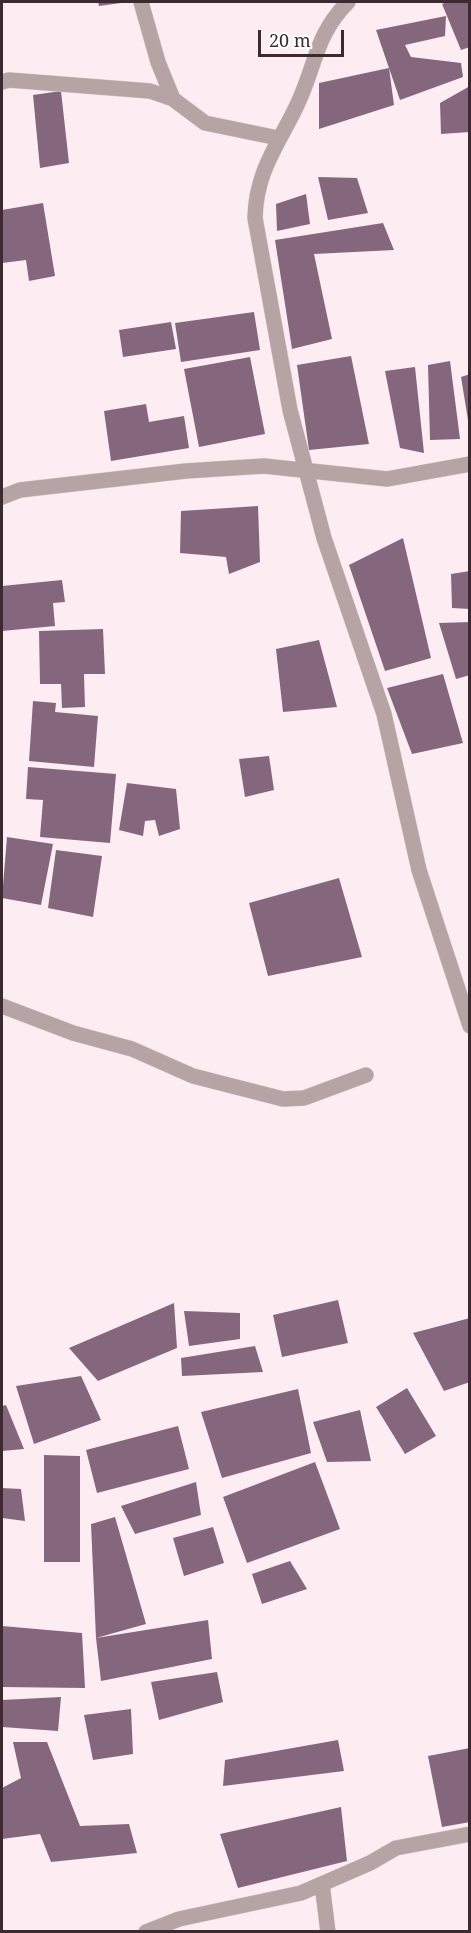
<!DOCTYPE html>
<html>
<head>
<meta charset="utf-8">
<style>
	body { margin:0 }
	#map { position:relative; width:471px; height:1933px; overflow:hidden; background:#fdecf1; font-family:"Noto Serif",serif }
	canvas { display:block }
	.frame { position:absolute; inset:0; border:3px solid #3b2b30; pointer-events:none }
	.scale { position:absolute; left:258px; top:30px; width:86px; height:27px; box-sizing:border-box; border:3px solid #3b2b30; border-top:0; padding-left:8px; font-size:18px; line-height:21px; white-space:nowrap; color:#3b2b30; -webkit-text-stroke:4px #fff; paint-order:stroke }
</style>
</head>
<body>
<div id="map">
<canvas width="471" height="1933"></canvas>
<div class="frame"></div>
<div class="scale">20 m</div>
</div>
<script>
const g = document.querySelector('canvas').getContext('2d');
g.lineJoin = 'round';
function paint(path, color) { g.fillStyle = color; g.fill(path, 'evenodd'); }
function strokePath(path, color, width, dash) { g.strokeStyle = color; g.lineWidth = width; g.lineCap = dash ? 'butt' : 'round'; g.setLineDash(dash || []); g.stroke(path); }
paint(new Path2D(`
	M98,2h23v1l-22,3z
	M447,2h23v45l-9,3 -19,-46z
	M446,16l-1,20 -40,9 6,12 50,6 2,14 -63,23 -11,-32 5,37 -75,24v-46l70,-15 -13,-38z
	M470,86v46l-29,2 -1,-31z
	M61,91l8,72 -29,5 -7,-73z
	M318,177l39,1 11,35 -40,7z
	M306,194l4,30 -33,7 -1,-27z
	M43,203l12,73 -26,5 -3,-21 -24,3v-53z
	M383,223l11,27 -80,4 18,85 -40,10 -17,-109z
	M254,312l6,38 -79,12 -6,-39z
	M171,322l5,27 -53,8 -4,-27z
	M351,356l18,88 -60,6 -12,-85z
	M250,357l15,77 -66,13 -15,-78z
	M450,361l10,78 -30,1 -2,-75z
	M415,367l9,86 -24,-5 -15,-77z
	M470,374v45l-2,1 -7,-43z
	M146,404l3,18 35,-6 5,32 -78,13 -7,-50z
	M258,506l2,56 -31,12 -3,-17 -46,-4 1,-42z
	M403,538l28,120 -46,13 -36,-106z
	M470,571v38l-18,-1 -1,-34z
	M62,580l3,22 -12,1 2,23 -53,5v-45z
	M470,622v53l-14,4 -17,-56z
	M103,629l2,45h-21l1,33 -23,1 -1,-24h-21l-1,-53z
	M319,640l18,67 -54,5 -7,-63z
	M443,674l20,69 -51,11 -25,-66z
	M33,701l23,2 -1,9 43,4 -4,51 -65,-6z
	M269,756l5,34 -29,7 -6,-38z
	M28,767l88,7 -6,69 -70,-6 3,-37 -17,-1z
	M127,783l49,6 4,40 -21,7 -4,-16 -10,1 -2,15 -24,-6z
	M7,837l46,7 -12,61 -39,-7z
	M56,850l46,6 -9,61 -45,-9z
	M339,878l23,79 -94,19 -19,-73z
	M338,1300l10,43 -66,14 -9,-42z
	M174,1303l3,45 -79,33 -29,-33z
	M184,1311l56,2v26l-51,7z
	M470,1318v64l-26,9 -31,-58z
	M255,1346l8,26 -81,4 -1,-18z
	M81,1376l20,44 -67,24 -18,-58z
	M407,1388l29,48 -31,18 -29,-47z
	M298,1389l13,64 -89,25 -21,-66z
	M6,1405l18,44 -22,2v-45z
	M360,1410l11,51 -44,1 -14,-40z
	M178,1426l11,43 -92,24 -11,-43z
	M44,1455l36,1v106h-36z
	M315,1462l25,67 -93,34 -24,-66z
	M196,1482l5,33 -66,19 -14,-28z
	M2,1488l19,1 4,32 -23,-3z
	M115,1517l31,107 -50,14 -5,-114z
	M213,1527l11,36 -40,13 -11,-38z
	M290,1561l17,28 -45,15 -10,-30z
	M208,1620l4,39 -111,22 -5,-43z
	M2,1626l80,7 3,55 -83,-1z
	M217,1672l6,30 -64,18 -8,-38z
	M61,1697l-3,34 -56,-4v-27z
	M131,1709l2,45 -40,6 -9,-45z
	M338,1740l6,31 -121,15 2,-26z
	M13,1742h34l33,84 49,-2 8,29 -86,9 -11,-28 -38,5v-51l19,-10z
	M470,1748v74l-28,5 -14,-71z
	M341,1807l6,54 -109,27 -18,-54z`), '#85677d');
const minor = new Path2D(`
	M141,2l17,60 15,37
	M348,2c-32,32 -32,62 -50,101 -19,41 -42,67 -43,115l35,192 34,128 60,176 35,156 51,156
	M2,82l7,-2 141,11 23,8 32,24 73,15
	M2,497l18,-7 166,-19 78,-5 123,13 83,-15
	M2,1006l71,27 59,16 61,27 90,23 21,-1 62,-23
	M322,1884l6,48
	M146,1932l33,-13 122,-26 69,-30 26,-15 74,-14`);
strokePath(minor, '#dac9ce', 16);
strokePath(minor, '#b6a3a3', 15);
</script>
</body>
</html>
